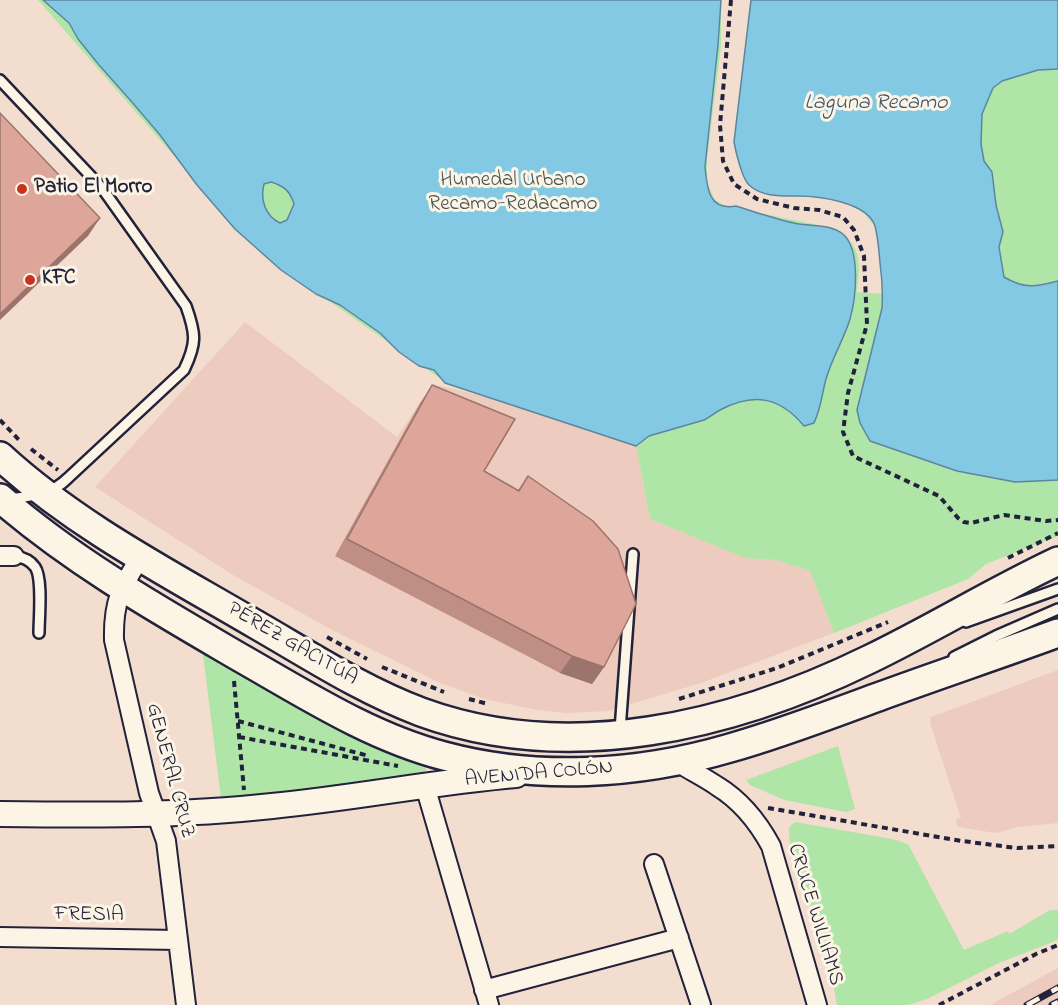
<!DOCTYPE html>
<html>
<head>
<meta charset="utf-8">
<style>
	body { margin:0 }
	canvas { display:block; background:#f3ddcf }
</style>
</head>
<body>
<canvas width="1058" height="1005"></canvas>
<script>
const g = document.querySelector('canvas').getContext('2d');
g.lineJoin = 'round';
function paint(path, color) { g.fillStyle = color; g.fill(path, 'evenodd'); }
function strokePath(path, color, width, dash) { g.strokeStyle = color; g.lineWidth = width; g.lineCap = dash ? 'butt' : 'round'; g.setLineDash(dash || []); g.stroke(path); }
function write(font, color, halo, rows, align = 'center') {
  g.font = font + ' "Indie Flower",sans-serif'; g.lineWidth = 6; g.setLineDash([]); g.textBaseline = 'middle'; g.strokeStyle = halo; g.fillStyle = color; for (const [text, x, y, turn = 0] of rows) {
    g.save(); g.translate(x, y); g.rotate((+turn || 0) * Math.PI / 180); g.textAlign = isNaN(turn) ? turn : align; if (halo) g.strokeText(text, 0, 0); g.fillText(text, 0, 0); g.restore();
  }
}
paint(new Path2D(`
	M245,322l152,115 36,-53 103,25 100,37 14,73 95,39 31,2 34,11 24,62 -133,50 -93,28 -41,2 -30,-3 -53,-11 -44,-16 -106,-52 -101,-56 -138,-88z
	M1058,670v153l-40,4 -22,6 -39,-6 -1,-8 5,-1 -31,-95 1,-6z
	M1058,968v37h-68z`), '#edccbf');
paint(new Path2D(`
	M38,0h683v46l-14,113v24l8,17 11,6 97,20c37,12 39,30 34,66l26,2 -2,22 -24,94 13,31 11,3 5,-151 -9,-64 -13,-16 -12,-7 -115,-52 -2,-28 16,-126h307v536l-72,28 -18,15 -134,54 -24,-62 -34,-11 -31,-2 -95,-39 -14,-73 2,-2 -200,-67 -172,-120 -22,-21z
	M202,646l225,117 -2,11 -119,18 -85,6z
	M838,746l17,63 -9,3 -62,-12 -34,-15 -4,-5z
	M795,822l97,17 16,5 56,106 44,-19 1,3 41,-24h8v30l-57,22 -74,37 -19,6h-71c-4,-20 -6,-40 -11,-60 -8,-26 -43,-96 -36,-119z`), '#afe5a7');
const water = new Path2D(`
	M43,0h678l-3,45 -13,122c2,22 4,44 31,39 19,6 39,13 58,17 16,4 35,0 49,11 18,16 13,64 7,85 -6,20 -18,39 -24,60 -4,15 -5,29 -12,44l-10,3c-24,-29 -50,-34 -84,-16 -6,3 -9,7 -16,10l-55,16 -13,10 -191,-63 -11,-13 -15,-4 -20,-14 -19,-19 -40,-28 -24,-11 -35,-24 -46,-41 -38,-44 -37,-50 -29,-34 -32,-36 -21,-26 -9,-16zM271,182c13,4 19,9 23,22l-7,16 -7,3c-15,-7 -20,-24 -16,-39z
	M751,0h307v69l-20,1 -36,11 -9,7 -11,26 -1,30 3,17 8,11 4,33 7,27 -4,15 5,30c20,12 32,10 54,4v199l-43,2 -58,-11 -87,-30 -10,-18 -3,-13 25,-102c1,-15 0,-30 -2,-45 -1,-12 -2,-26 -5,-37 -8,-24 -56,-30 -78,-30 -16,0 -35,1 -48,-11 -7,-7 -13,-32 -15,-43z`);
paint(water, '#83c9e4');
strokePath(water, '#5c86a0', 1.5);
const service = new Path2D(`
	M0,80l102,108 84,118c10,28 11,37 -2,64l-116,108c-17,17 -35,18 -58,21
	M14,556c8,1 16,4 21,11 8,11 4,51 4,66
	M966,622l92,-33
	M954,657l42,-21 62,-27
	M620,730l13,-176`);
const minor = new Path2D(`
	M0,556h14
	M141,556c-20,32 -28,45 -27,84l35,153 17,48 20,164
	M676,761c13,9 28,16 41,25 23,14 41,36 54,60l46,159
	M425,786l64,219
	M654,864l47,141
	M0,937l178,3
	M484,990l195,-52`);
const secondary = new Path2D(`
	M0,814c91,1 182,2 272,-8 82,-8 162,-24 244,-31`);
const primary = new Path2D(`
	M0,456c75,69 168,117 255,168 54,31 107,66 166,88 148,54 312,14 449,-53 64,-31 124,-68 188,-98
	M0,498c74,64 157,111 241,160 65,37 130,79 203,98 93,25 194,19 286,-8 50,-14 99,-33 148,-51 60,-22 120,-42 180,-64`);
strokePath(service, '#22223b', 14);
strokePath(minor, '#22223b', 22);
strokePath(secondary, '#22223b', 28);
strokePath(primary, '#22223b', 32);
strokePath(new Path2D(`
	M731,0l-11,125 3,36 11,23 23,15 37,9 25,2 24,7 11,13 10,26 3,68 -19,69 -5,39 10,24 86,40 19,22 6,4 7,1 33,-8 42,6 12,-1
	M0,420l20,21
	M31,449l27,21
	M1008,558l50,-25
	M327,637l40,22
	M382,667l62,25
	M234,681l10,109
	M469,699l19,5
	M679,699l98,-31 111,-46
	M238,721l131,35
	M239,737l159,29
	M768,808l194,33 55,7 41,-2
	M939,1005l97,-51 22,-9`), '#22223b', 4, [6, 4.5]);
strokePath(service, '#fcf5e5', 9);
strokePath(minor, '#fcf5e5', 18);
strokePath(secondary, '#fcf5e5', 24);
strokePath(primary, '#fcf5e5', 27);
const rail = new Path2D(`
	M1027,1005l31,-17
	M1052,1005l6,-3`);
strokePath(rail, '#22223b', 7);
strokePath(rail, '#fcf5e5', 4.5, [14]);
paint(new Path2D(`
	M432,385l52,86 34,19 10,-14 76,191 -12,17 -32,-11 -225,-117 85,-153z`), '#bf8e85');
paint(new Path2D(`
	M100,218l-12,18 -88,84v-6z
	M572,656l32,11 -12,17 -32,-11z`), '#9b746c');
const building = new Path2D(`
	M0,113l100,105 -100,96z
	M432,385l83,34 -31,52 35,20 9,-15 65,45 25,28 18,55 -32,63 -32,-11 -225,-117z`);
paint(building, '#dea59b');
strokePath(building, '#9b746c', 1.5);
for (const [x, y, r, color] of [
	[22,189,6,"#c8321e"],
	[30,280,6,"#c8321e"]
]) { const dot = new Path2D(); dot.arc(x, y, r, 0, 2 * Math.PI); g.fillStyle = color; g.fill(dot); strokePath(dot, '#fcf5e5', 2); }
write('21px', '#455356', '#fcf5e5', [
	["Humedal Urbano",513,182],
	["Recamo-Redacamo",513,206]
]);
write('bold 21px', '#22223b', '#fcf5e5', [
	["Patio El Morro",34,189],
	["KFC",42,280]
], 'left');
write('21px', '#22223b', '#fcf5e5', [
	["PÉREZ GACITÚA",292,645,30],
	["GENERAL CRUZ",169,771,75],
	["AVENIDA COLÓN",539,775,-5],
	["CRUCE WILLIAMS",814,915,73],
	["FRESIA",89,916,1]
]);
write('italic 22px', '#3f546e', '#fcf5e5', [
	["Laguna Recamo",876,104]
]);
</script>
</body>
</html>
